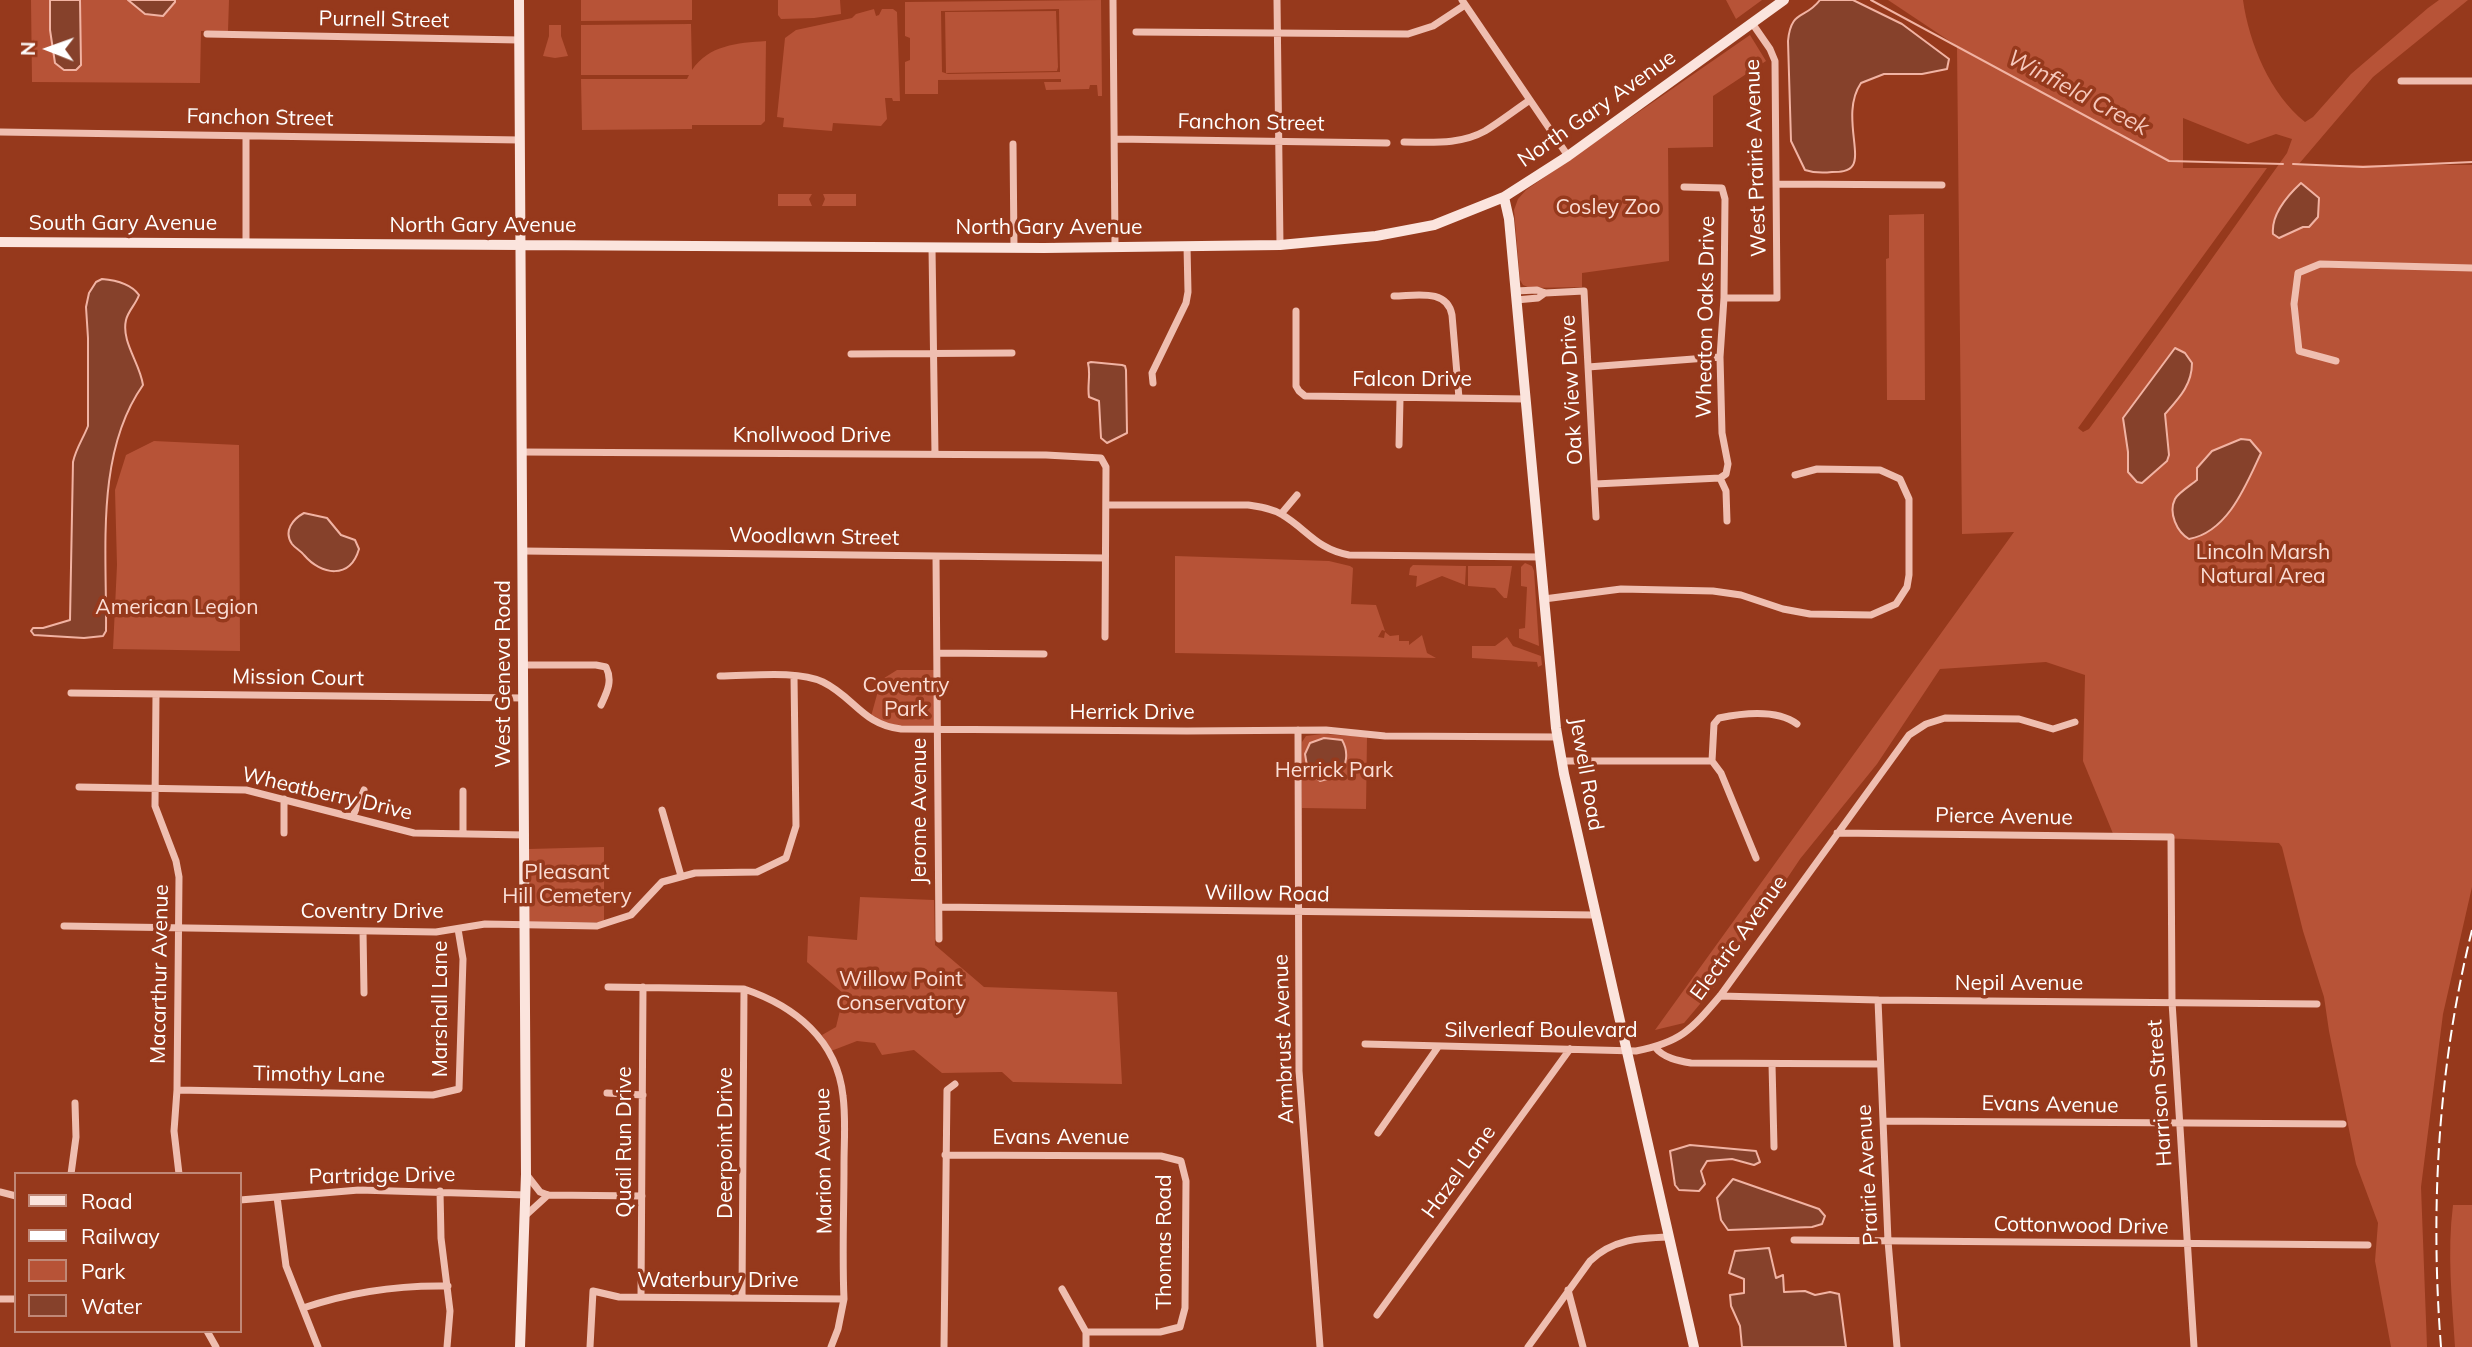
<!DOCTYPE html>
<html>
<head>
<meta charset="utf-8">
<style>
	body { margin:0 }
	#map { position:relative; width:2472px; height:1347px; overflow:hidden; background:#96391c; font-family:Mulish,sans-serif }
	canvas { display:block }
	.legend { position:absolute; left:14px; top:1172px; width:228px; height:161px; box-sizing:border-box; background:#96391c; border:2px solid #c08877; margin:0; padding:9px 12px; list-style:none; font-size:21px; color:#fff }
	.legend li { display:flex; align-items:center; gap:14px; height:35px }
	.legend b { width:35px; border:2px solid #c08877 }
	.north { position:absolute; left:14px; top:14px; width:70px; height:70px; -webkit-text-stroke:5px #96391c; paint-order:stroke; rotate:271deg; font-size:19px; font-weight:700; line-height:28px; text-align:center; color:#fff }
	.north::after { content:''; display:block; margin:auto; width:24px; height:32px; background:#fff; clip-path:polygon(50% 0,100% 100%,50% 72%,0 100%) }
</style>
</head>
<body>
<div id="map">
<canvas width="2472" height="1347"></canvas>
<ul class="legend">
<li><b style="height:9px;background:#fbe4dd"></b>Road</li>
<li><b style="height:9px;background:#fff"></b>Railway</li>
<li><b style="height:19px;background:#b75337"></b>Park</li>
<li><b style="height:19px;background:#86412b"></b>Water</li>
</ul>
<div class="north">N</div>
</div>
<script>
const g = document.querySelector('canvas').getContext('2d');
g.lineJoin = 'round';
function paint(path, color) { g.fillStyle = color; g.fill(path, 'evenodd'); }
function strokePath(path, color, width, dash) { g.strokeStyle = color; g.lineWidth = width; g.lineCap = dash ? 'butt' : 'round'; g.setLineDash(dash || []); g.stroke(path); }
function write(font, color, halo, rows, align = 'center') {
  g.font = font + ' Mulish,sans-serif'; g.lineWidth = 7; g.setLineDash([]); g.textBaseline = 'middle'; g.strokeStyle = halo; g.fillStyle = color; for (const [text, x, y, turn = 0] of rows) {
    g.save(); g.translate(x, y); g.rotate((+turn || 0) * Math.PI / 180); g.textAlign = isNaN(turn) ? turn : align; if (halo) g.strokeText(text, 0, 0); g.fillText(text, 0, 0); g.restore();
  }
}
paint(new Path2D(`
	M31,0h198l-1,31h-27l-1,52 -168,-1z
	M581,0h111v20l-111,1z
	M778,0h62l1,14 -27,4 -33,1 -3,-4z
	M1101,0l1,96h-4l-1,-11h-7l-1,4 -43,1 -2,-8h17v-3l-123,1v14h-33v-32l5,-2v-22l-5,-2v-34zM1059,9l1,63 -112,2 -6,-2 -1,-61z
	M1726,0h36l-26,19z
	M1888,0h355c6,43 27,94 62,122l8,-5 38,-43 77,-66 11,-8h29l-95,77 -75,88h174v722l-29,127 -22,173 6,160h-36l-16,-86 3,-38 -22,-59 -27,-133 -5,-34 -21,-66 -21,-84 -3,-4 -165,-7 -31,-75 2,-86 -39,-13 -106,7 -63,95 -77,95 -84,126 -32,38 -29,7 359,-498 -52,2 -5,-488zM2183,118l65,26 28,-10 16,5 -5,14c-66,92 -130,185 -198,276l-6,3 -5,-4 189,-260h-84z
	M874,9l2,7 3,-1 3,-6h11l4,3 3,89h-7l-1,-3h-7l2,21 -6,7 -48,-3 -1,8 -49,-4 1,-9 -7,-1 8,-79 11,-8 56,-12 4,-4z
	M1056,11l2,56 -1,4 -111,2 -1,-61z
	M691,24l1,46c17,-25 45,-27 74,-29l-1,80 -4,4h-69v4l-110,1 -1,-51h106l2,-4h-108v-50z
	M549,25h12v11l7,20 -13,2 -12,-2 6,-20z
	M1750,35l16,26 -53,35v51l-45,1 1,113 -87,12v14l-52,1 -7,-3 -3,-5 -6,-70 4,-11 8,-9z
	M778,194h34l-3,5 3,7h-34z
	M823,194h33v12h-34l3,-7z
	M1924,214l1,186h-38l-1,-141 3,-1v-43z
	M154,441l85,4 1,206 -127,-2 4,-84 -2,-75 11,-35z
	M1175,556l154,5 21,5 3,2 -2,36 25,1 9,26 -3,-1 -4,7 6,1 1,-6 5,4 9,-1v6h10v4l13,-10 5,18 9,5 -261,-5z
	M1525,563l7,3 2,5 5,75 -20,-8v-9l6,-1 2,-41 -6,-1v-19z
	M1413,565l53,1 -1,19 -23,-9 -26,11 1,-11 -8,-1 1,-7z
	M1468,566h44l-5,32h-3l-9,-10 -27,-2z
	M1507,637l6,9 28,10 1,9 -4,2 -1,-5 -65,-4v-12h23z
	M897,670h39v58l-35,-1 -31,-7 11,-40z
	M1322,734l45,3 -1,72 -64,-1v-66l4,-6z
	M604,847v75h-75v-73z
	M860,897l74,3 1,45 49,42 133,5 5,92 -109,-2 -11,-10 -60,1 -28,-23 -32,5 -7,-12 -18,-2 -26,10 -9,-16 14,-8 8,-33 -37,-32 1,-26 49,4z
	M2453,1205h19v142h-17c-3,-47 -8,-95 -2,-142z`), '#b75337');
const water = new Path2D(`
	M50,0h30l1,65 -5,5h-12l-9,-7 -5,-33z
	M128,0h47v2l-12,14 -18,-2z
	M1820,0h33l49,24 47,35 -2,10 -25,5h-38l-23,9c-19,28 0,68 -8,82 -4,7 -14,7 -21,7 -9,1 -18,1 -27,-2l-14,-29 -3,-100c3,-32 17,-21 32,-41z
	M2301,183l18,15 -1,19 -9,10h-6l-24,11 -6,-4c-2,-19 14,-38 28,-51z
	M102,279c13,1 29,5 37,16 -3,9 -11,16 -13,25 -5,22 14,43 17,65 -48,68 -36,166 -37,246l-3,5 -19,2 -50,-3 -3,-4 2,-3h10l27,-8 3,-158c3,-14 10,-23 15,-36v-88l-2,-31 3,-14 7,-11z
	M2175,348l10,5 7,10c0,22 -13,35 -27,51l4,41 -2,6 -25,22 -5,-1 -9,-10v-20l-5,-34z
	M1091,362l31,3 3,1 1,4 1,63 -20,10 -6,-5 -2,-37 -10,-4c-2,-12 2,-22 -1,-34z
	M2241,439l9,1 11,13c-15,32 -33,79 -72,86 -12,-7 -21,-26 -14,-40 3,-6 16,-14 22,-19v-12l15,-17z
	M304,513l23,5 14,17 14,5 4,9c-9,31 -38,26 -55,6 -4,-5 -9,-7 -12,-11 -9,-13 1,-25 12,-31z
	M1324,738l18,2c7,12 5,26 -4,36l-18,5 -12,-9 -3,-18 5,-11z
	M1690,1145l66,6 4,11 -6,3 -22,-6 -25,2 -6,10 4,13 -6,7 -20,-1 -4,-5 -5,-34z
	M1733,1179l86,30 6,7 -3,8 -10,3 -84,3 -7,-10 -4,-22z
	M1769,1248l7,30 7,-3 1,17 21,-1 10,4 15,-3 9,2 7,53h-104l-2,-21 -9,-20 -1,-11 14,-2v-14l-15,-6 6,-22z`);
paint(water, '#86412b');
strokePath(water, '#f1b3a3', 2);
strokePath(new Path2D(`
	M1871,0l298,161 114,3
	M2293,164l70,3 109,-5`), '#f1b3a3', 2);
strokePath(new Path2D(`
	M1113,0l2,246
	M1277,0l3,245
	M1462,0l106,156
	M1136,32l272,2 25,-8 32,-21
	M207,34l312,6
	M2401,81h71
	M0,132l520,8
	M1115,139l272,4
	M1404,142c27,0 56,3 81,-11 15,-9 30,-21 45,-31
	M1013,144l1,104
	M1776,184l166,1
	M1684,187l38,1 3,11 -1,99 -4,59 2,76 6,31 -2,10 -6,4 6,13 1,30
	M246,244v-108
	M932,248l3,206
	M1515,291l22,-1 8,3 39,-2 12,226
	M1394,296c21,0 53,-8 58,19l7,83
	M1724,298h53l-2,-237 -5,-12 -18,-26
	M1516,300l22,-2 7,-5
	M1296,311v75l3,5 6,5 221,3
	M851,354l161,-1
	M2336,361l-37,-10 -5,-47 4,-31 22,-9 152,4
	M1588,367l132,-10
	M1153,383l-1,-10 34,-70 2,-11 -1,-46
	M1399,445l1,-46
	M522,452l524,3 55,3 5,9 -1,170
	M1595,484l125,-6
	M1106,505h142c12,2 23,3 33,9 26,15 35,35 68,41l191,2
	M1281,514l16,-19
	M523,551l582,7
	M936,556l3,383
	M1544,599l77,-10 92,2 28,4 42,14 27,5 61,1 25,-11 11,-17 2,-12v-76l-9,-20 -20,-9 -63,-1 -22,6
	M937,653l107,1
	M524,665h72l10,2c7,14 1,25 -5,38
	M720,676c30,0 77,-6 103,6 31,15 40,43 78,47l286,2 139,-1 59,6 173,1
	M71,693l453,5
	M156,694l-1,112 21,55 3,16 -2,213 -3,41 5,43
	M1298,730l1,341 21,276
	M1562,761h150
	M1712,761l2,-37 5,-6c24,-5 58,-9 78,6
	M1712,761l9,12 35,85
	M79,787l167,3 168,43 111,2
	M662,810l19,66
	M353,816l11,-26
	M284,833v-34
	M1837,833l334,4 1,165 22,345
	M463,834v-43
	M939,907l655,8
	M64,926l372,6 49,-8 112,2 34,-11 31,-33 33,-9 62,-1 29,-14 10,-32 -2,-150
	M363,931l1,62
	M608,987l136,2c51,17 93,51 99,107 3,23 1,46 1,69 0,45 -2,90 0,134l-6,30 -7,18
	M1720,996l158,4 439,4
	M1878,1000l10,241 9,106
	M1365,1044l271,7c45,-9 55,-21 84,-55l189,-261 17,-11 19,-6 74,1 34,10 22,-7
	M1655,1047c8,11 24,14 36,16l189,1
	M1772,1064l2,83
	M177,1090l256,5 26,-6 4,-130 -5,-30
	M607,1093l36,2
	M1883,1121l460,3
	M1378,1133l60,-86
	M945,1155l216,1 20,5 5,20 -1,127 -5,19 -20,5h-74
	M71,1174l5,-37 -1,-34
	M526,1174l14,18 8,3 94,1
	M440,1191l1,47 9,73 -3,36
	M0,1192l16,4
	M277,1197l9,69 32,81
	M240,1200l119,-10 167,5
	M525,1216l23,-21
	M1794,1240l574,5
	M1062,1289l24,43v15
	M1568,1290l15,57
	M641,1297l2,-310
	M742,1298l2,-309
	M0,1299h16
	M303,1308c47,-16 96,-23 145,-22
	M1377,1315l193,-266
	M207,1331l9,16
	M590,1347l3,-56 26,6 225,2
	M944,1347l3,-257 8,-6
	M1528,1347l62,-86c23,-22 49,-23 79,-24`), '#efbeb0', 7);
strokePath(new Path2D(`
	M519,0l7,1174 -6,173
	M1504,197l5,22 47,509 8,46 130,573
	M0,242l1044,6 236,-3 96,-9 58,-11 70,-28 64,-41 216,-156`), '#fbe4dd', 10);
strokePath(new Path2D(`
	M2441,1347c-11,-139 -3,-281 31,-417`), '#fff', 2, [12, 5]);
write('21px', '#fff', '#96391c', [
	["Purnell Street",384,20,1],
	["North Gary Avenue",1597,109,-35],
	["Fanchon Street",260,118,1],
	["Fanchon Street",1251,123,1],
	["West Prairie Avenue",1756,158,-92],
	["South Gary Avenue",123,224],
	["North Gary Avenue",483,226],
	["North Gary Avenue",1049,228],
	["Wheaton Oaks Drive",1706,317,-89],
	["Falcon Drive",1412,380],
	["Oak View Drive",1572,390,-93],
	["Knollwood Drive",812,436],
	["Woodlawn Street",814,537,1],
	["West Geneva Road",504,674,-90],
	["Mission Court",298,678,1],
	["Herrick Drive",1132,713],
	["Jewell Road",1586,774,80],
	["Wheatberry Drive",327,794,13],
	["Jerome Avenue",920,811,-90],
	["Pierce Avenue",2004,817,1],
	["Willow Road",1267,894,1],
	["Coventry Drive",372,912],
	["Electric Avenue",1739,938,-54],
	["Macarthur Avenue",160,974,-89],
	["Nepil Avenue",2019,984],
	["Marshall Lane",441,1009,-90],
	["Silverleaf Boulevard",1541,1031],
	["Armbrust Avenue",1284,1039,-92],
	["Timothy Lane",319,1075,1],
	["Harrison Street",2160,1093,-94],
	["Evans Avenue",2050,1105,1],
	["Evans Avenue",1061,1138],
	["Quail Run Drive",625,1142,-90],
	["Deerpoint Drive",726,1143,-90],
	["Marion Avenue",824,1161,-91],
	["Hazel Lane",1459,1172,-54],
	["Prairie Avenue",1868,1175,-93],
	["Partridge Drive",382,1176,-1],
	["Cottonwood Drive",2081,1226,1],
	["Thomas Road",1165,1242,-90],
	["Waterbury Drive",718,1281]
]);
write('21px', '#fbded6', '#96391c', [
	["Cosley Zoo",1608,208],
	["Lincoln Marsh",2263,553],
	["Natural Area",2263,577],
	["American Legion",177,608],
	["Coventry",906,686],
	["Park",906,710],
	["Herrick Park",1334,771],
	["Pleasant",567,873],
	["Hill Cemetery",567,897],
	["Willow Point",901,980],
	["Conservatory",901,1004]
]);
write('italic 23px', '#f6c8bc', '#96391c', [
	["Winfield Creek",2078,93,28]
]);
</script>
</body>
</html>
